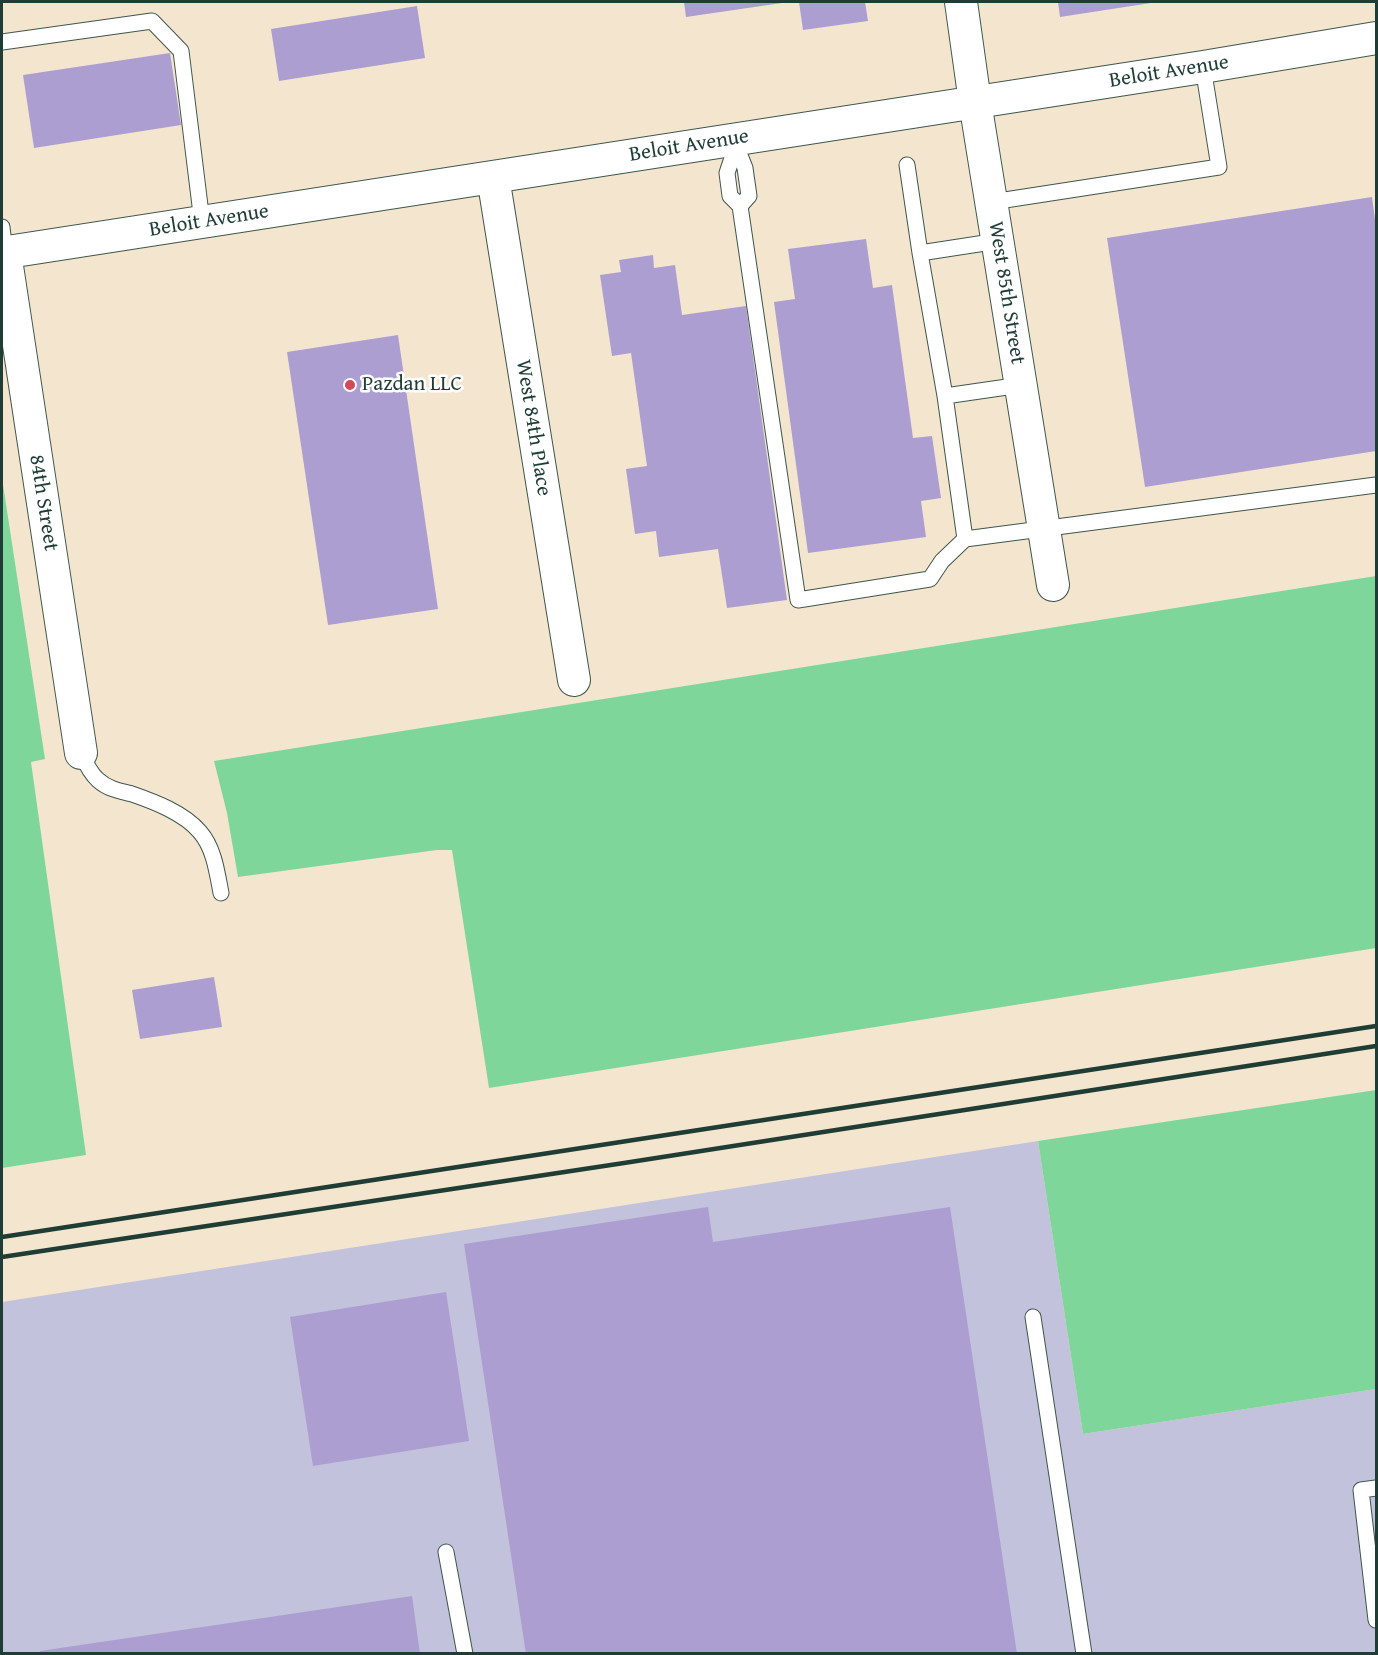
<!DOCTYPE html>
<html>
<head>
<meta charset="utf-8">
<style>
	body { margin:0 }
	#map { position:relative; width:1378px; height:1655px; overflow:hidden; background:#f4e6ce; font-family:"Gentium Book Plus",serif }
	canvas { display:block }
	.frame { position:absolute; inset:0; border:3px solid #1f3d34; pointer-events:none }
</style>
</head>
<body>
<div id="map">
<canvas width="1378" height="1655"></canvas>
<div class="frame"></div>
</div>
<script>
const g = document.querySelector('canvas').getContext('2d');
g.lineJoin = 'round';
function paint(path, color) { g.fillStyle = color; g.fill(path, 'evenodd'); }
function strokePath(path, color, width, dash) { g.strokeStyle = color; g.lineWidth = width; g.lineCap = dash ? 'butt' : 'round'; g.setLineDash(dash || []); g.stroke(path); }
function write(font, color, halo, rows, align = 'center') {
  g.font = font + ' "Gentium Book Plus",serif'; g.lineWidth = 5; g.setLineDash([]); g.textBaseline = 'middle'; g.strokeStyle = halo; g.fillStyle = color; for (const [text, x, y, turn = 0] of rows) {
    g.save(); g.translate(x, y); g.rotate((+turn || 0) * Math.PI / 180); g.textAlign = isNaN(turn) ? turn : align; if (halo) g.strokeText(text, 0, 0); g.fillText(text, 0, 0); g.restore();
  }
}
paint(new Path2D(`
	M1038,1141l45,293 293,-45v264l-1374,1v-352z`), '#c2c2dc');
paint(new Path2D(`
	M2,478l43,281 -14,3 55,393 -84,13z
	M1376,576v372l-887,140 -37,-238h-15l-199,27 -11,-64 -13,-52z
	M1376,1090v299l-293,45 -45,-293z`), '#7fd69b');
paint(new Path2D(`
	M684,2h98v1l-96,14z
	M799,2h66l3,19 -65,9z
	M1058,2h93v1l-91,14z
	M417,6l8,52 -146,23 -8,-52z
	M170,53l11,72 -147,23 -11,-73z
	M1372,197l4,30v224l-231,36 -38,-249z
	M866,239l7,49 19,-3 21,153 19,-2 9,62 -20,3 5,36 -118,16 -34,-251 21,-3 -7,-50z
	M653,255l1,13 21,-3 7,50 64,-9 41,294 -60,8 -9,-59 -59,8 -3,-26 -21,3 -9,-65 21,-3 -16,-113 -19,3 -12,-81 21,-3 -2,-12z
	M398,335l40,274 -110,16 -41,-273z
	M214,977l8,50 -82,12 -8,-49z
	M708,1207l5,35 237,-35 67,447h-491l-62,-410z
	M446,1292l23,149 -156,25 -23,-149z
	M412,1596l8,58h-380v-3z`), '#ac9ed1');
const service = new Path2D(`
	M2,42l150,-21 29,30 21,171
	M735,143l10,25 4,28 -9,10
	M736,146l-9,27 3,23 10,10 58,394 132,-21 12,-18 23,-22 411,-54
	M907,165l13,88 25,143 20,143
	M992,202l227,-35 -16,-100
	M2,227l3,26
	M920,253l78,-12
	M945,396l76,-11
	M81,753c4,9 9,20 17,27 10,9 21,11 34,14 23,8 52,19 68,38 14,16 17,40 21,61
	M1033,1317l51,337
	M1376,1488l-15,2 15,130
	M446,1552l19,102`);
const minor = new Path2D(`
	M961,2l14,100 78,483
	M493,177l81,503
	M2,253l1201,-186 173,-29
	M5,253l76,500`);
strokePath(service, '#3f564b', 17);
strokePath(minor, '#3f564b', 34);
strokePath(service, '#fff', 15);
strokePath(minor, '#fff', 32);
strokePath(new Path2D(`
	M2,1237l1374,-211
	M2,1257l622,-94 752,-117`), '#1f3d34', 4.5);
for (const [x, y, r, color] of [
	[350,385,6,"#d1495b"]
]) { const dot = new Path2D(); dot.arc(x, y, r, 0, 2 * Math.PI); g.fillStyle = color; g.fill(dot); strokePath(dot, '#fff', 2); }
write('21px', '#1f3d34', '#fff', [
	["Beloit Avenue",1169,72,-9],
	["Beloit Avenue",689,146,-9],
	["Beloit Avenue",209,221,-9],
	["West 85th Street",1006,293,81],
	["West 84th Place",533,428,81],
	["84th Street",43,503,81]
]);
write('21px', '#1f3d34', '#fff', [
	["Pazdan LLC",362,385]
], 'left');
</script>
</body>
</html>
